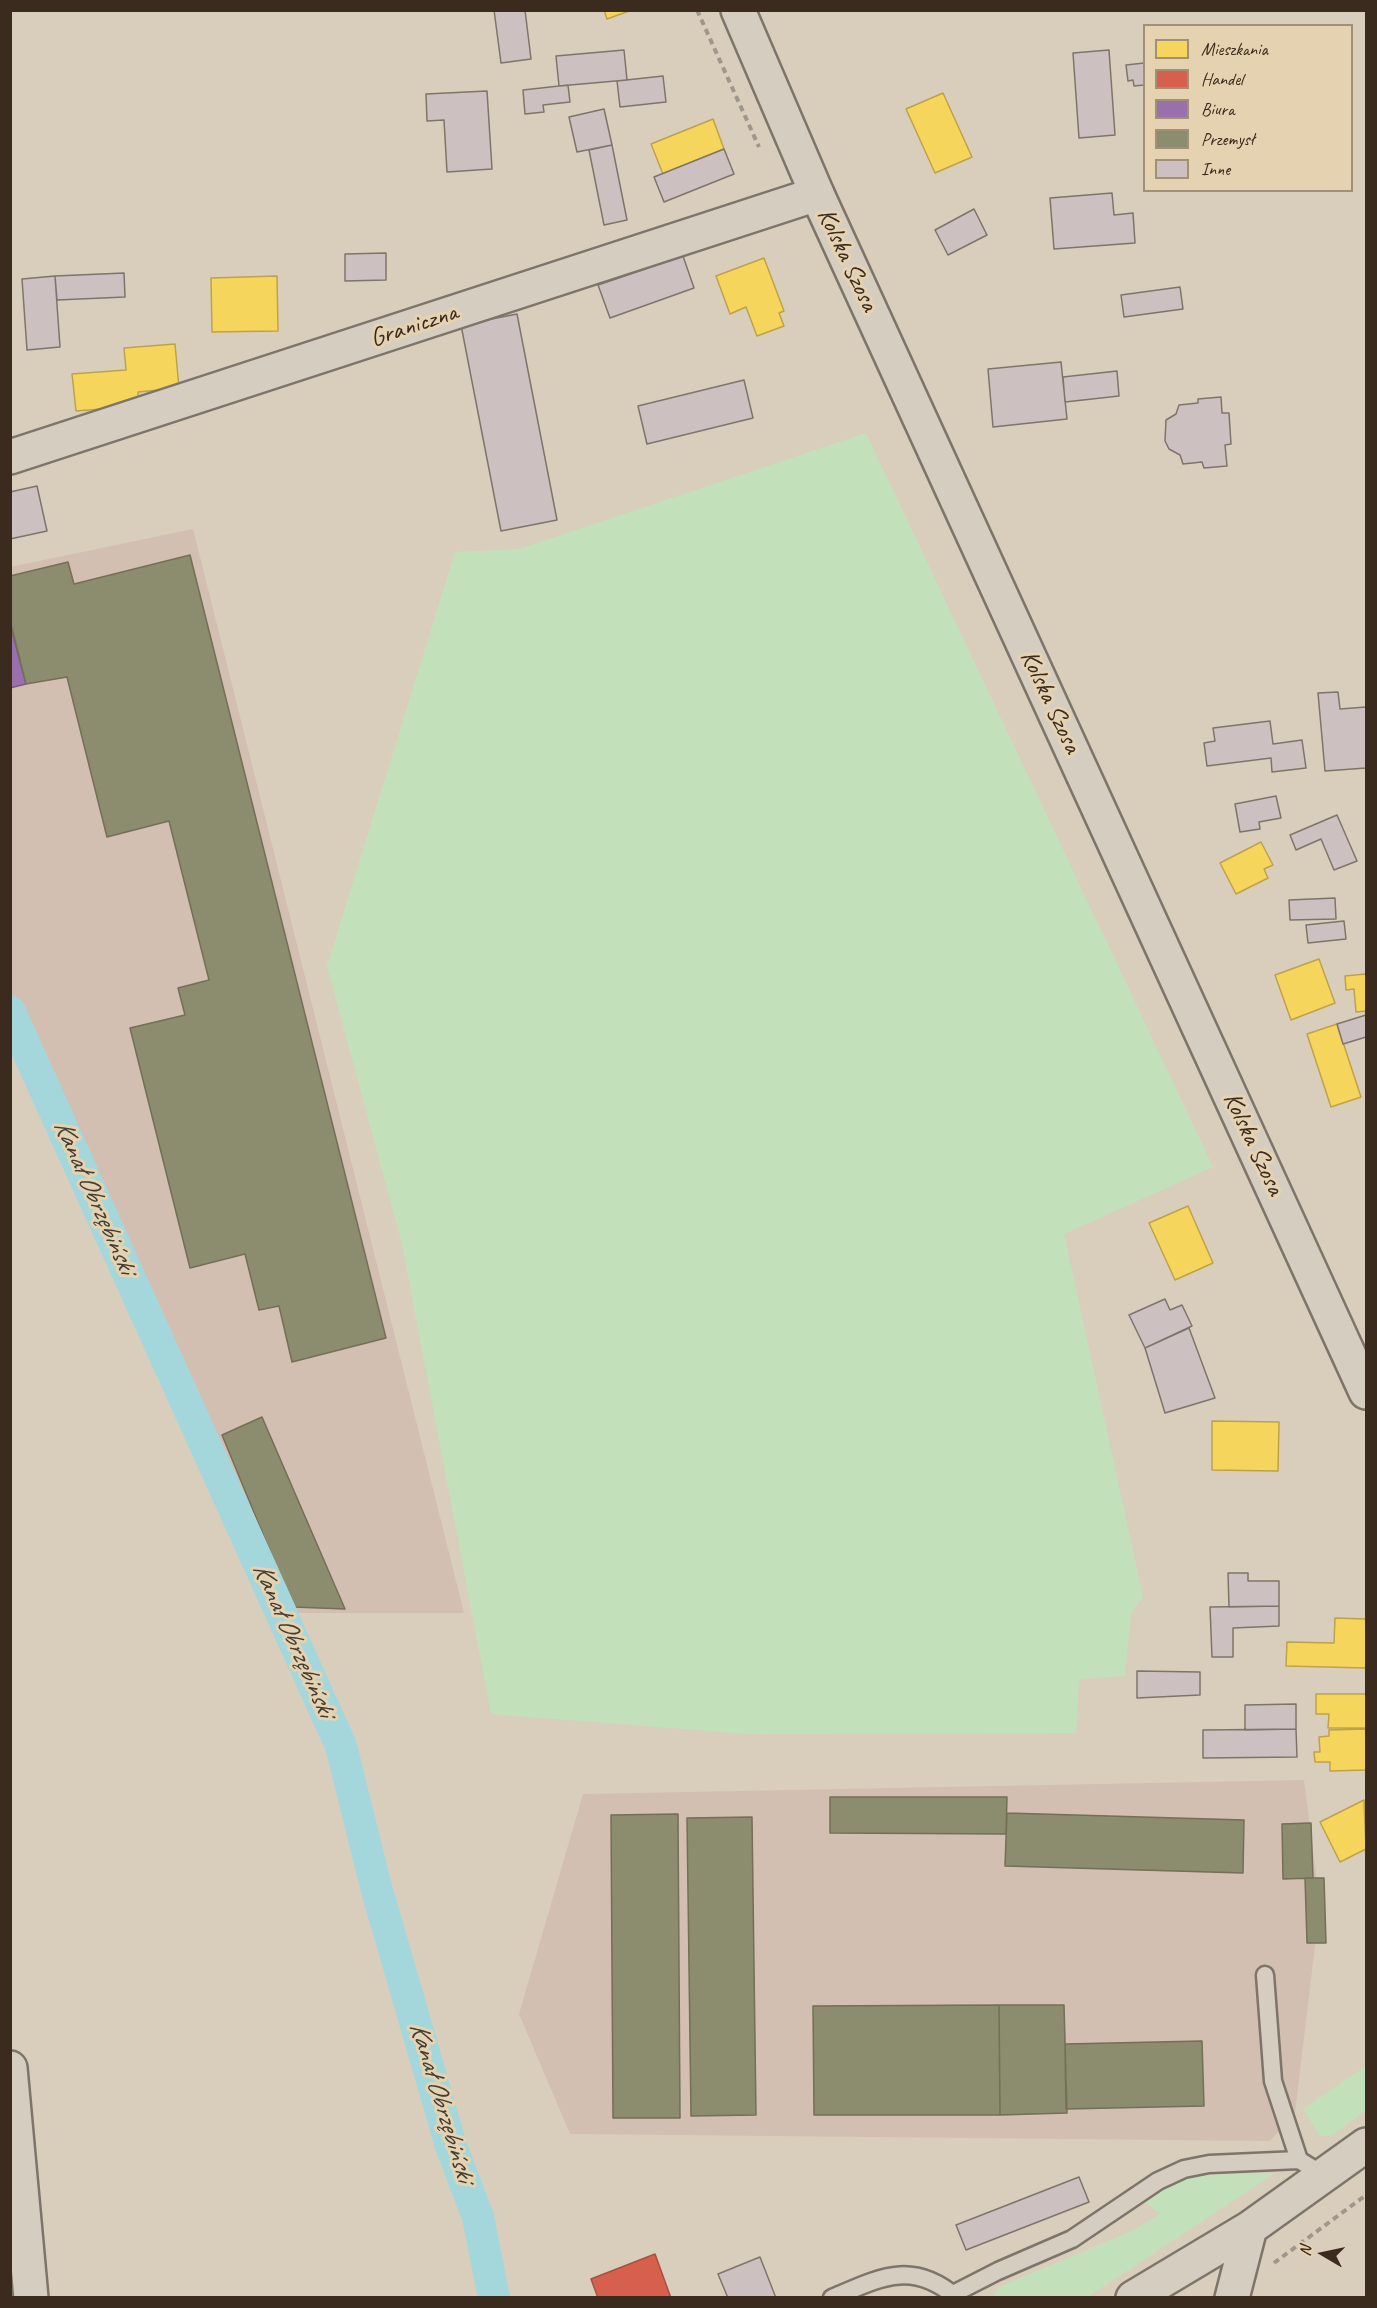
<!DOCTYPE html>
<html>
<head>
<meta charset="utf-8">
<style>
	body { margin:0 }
	#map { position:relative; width:1377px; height:2308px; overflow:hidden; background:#d9cebc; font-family:Caveat,sans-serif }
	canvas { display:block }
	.frame { position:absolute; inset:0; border:12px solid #3b2a1e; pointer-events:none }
	.legend { position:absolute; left:1143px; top:24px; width:210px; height:168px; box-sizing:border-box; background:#e5d2b0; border:2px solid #a18f76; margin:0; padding:8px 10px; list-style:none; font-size:18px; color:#3b2a1e }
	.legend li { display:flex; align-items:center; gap:12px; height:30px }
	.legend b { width:30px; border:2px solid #a18f76 }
	.north { position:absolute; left:1293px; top:2224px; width:60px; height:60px; -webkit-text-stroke:4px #e5d2b0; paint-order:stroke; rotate:279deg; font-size:16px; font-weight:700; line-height:24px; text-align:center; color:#3b2a1e }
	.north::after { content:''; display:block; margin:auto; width:21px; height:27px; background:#3b2a1e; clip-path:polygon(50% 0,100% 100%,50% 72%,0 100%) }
</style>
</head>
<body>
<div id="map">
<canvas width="1377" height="2308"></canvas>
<div class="frame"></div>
<ul class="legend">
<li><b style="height:16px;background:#f6d55c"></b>Mieszkania</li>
<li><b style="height:16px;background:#d6604d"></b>Handel</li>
<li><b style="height:16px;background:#9970ab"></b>Biura</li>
<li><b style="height:16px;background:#8c8c6e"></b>Przemysł</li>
<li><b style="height:16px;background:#cdc0c0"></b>Inne</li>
</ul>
<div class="north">N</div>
</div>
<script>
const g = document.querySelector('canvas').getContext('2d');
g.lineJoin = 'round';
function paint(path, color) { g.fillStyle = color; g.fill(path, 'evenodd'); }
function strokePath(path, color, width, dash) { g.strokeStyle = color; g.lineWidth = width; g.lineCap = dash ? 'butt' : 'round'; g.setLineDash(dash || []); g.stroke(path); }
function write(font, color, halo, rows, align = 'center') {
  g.font = font + ' Caveat,sans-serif'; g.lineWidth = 6; g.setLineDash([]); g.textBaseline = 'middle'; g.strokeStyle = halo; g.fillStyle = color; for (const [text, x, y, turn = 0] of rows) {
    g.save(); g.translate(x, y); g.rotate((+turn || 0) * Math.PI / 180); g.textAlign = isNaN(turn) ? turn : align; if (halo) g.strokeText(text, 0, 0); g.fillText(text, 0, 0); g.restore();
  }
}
paint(new Path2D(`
	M193,529l271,1084h-184l-269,-615 -1,-431z
	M1304,1780l16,124 -25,209 -25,28 -700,-7 -51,-120 64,-220z`), '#d2bfb1');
paint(new Path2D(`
	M866,433l347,734 -149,67 79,363 -12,16 -6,63 -46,3 -3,54 -326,1 -259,-20 -89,-470 -75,-278 128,-414 64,-3z
	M1366,2066v44l-35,26h-11l-17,-27z
	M1275,2173l-188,124 -95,1 7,-11 133,-56 28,-17 -14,-12 26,-21 22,-6z`), '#c2e1bb');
const homes = new Path2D(`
	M604,10h28l-25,9z
	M943,93l29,64 -37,16 -29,-64z
	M713,119l11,30 -61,25 -12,-30z
	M764,258l20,53 -5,2 5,13 -27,10 -11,-29 -16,7 -14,-38z
	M277,276l1,55 -66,1 -1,-54z
	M175,344l4,44 -41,4 1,14 -63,5 -4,-37 54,-4 -2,-22z
	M1261,842l12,23 -9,4 4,9 -32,16 -16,-31z
	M1319,959l16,44 -44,17 -16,-45z
	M1366,974v37l-10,1 -2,-23 -8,1 -1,-14z
	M1337,1024l24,73 -30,10 -24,-73z
	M1188,1206l25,57 -38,17 -26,-57z
	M1212,1421l67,1 -1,49 -66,-1z
	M1335,1618l31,1v49l-80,-2 1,-24 47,1z
	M1316,1694h50v34h-38l1,-14h-13z
	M1366,1729v41l-36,1v-9h-15l-1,-10h6l-1,-15 10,-1v-6z
	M1364,1800l2,49 -26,13 -20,-40z`);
paint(homes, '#f6d55c');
strokePath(homes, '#bea249', 1.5);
const shops = new Path2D(`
	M655,2254l16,44h-73l-7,-19z`);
paint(shops, '#d6604d');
strokePath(shops, '#a8503f', 1.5);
const offices = new Path2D(`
	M10,624l16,60 -16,4z`);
paint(offices, '#9970ab');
strokePath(offices, '#7d5b81', 1.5);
const industry = new Path2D(`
	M190,555l196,783 -94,24 -13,-56 -20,4 -14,-56 -55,14 -60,-240 55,-13 -7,-27 31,-8 -40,-159 -62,16 -40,-160 -41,7 -16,-64v-44l58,-14 6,22z
	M262,1417l83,192 -52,-2 -71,-172z
	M830,1797h177l-1,37 -176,-1z
	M1007,1813l237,7 -1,53 -238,-7z
	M678,1814l2,304h-67l-2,-303z
	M752,1817l4,298 -65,1 -4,-298z
	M1311,1823l2,55 -30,1 -1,-55z
	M1305,1878h19l2,65h-19z
	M999,2005l1,110h-186l-1,-109z
	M999,2005h65l3,108 -67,2z
	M1202,2041l2,65 -138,3 -1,-65z`);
paint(industry, '#8c8c6e');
strokePath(industry, '#746f56', 1.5);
strokePath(new Path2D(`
	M10,1012l331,734 35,141 75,259 27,71 16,81`), '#a4d7dc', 32);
const building = new Path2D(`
	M494,10h31l6,49 -30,4z
	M624,50l3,30 -68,6 -3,-30z
	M1109,50l6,85 -36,3 -6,-85z
	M1144,63v22l-10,1 -1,-6 -5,1 -2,-16z
	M663,76l3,26 -46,5 -3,-26z
	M568,85l2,17 -27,3 1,7 -19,2 -2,-24z
	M487,91l5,78 -45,3 -3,-52 -17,1 -1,-27z
	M604,109l8,36 -35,7 -8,-35z
	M612,145l15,75 -23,5 -15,-75z
	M724,149l10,25 -70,28 -10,-25z
	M1112,193l2,22 19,-2 2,30 -81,6 -4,-51z
	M974,209l13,26 -39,20 -13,-25z
	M386,253v27l-41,1v-27z
	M683,256l11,32 -84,30 -12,-33z
	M124,273l1,24 -68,3 -2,-24z
	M55,276l5,71 -33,3 -5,-71z
	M1180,287l3,22 -59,8 -3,-22z
	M517,314l40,206 -56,11 -40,-206z
	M1061,362l6,57 -74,8 -5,-58z
	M1117,371l2,25 -54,6 -2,-25z
	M744,380l9,38 -106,26 -9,-38z
	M1221,397l1,16h7l2,31 -6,1 2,21 -23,2 -2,-6 -19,2 -3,-9 -11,-6 -4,-8 1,-21 10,-6 3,-9 19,-2v-4z
	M37,486l10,45 -37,8v-47z
	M1338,692l2,17 26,-2v61l-41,3 -7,-78z
	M1270,721l3,23 29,-4 4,28 -34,4 -1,-14 -64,8 -3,-23 11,-2 -2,-13z
	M1276,796l5,22 -22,4 1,7 -20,3 -5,-28z
	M1337,815l20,46 -23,9 -13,-31 -25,11 -6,-15z
	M1335,898l1,21 -46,1 -1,-20z
	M1344,921l2,18 -38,4 -2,-18z
	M1366,1015v22l-23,7 -6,-20z
	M1165,1299l5,11 12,-5 10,21 -47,22 -16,-33z
	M1189,1328l26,70 -50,15 -20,-65z
	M1228,1573h20v8h31v25l-50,1z
	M1279,1606v20l-46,2v29h-21l-2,-50z
	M1137,1671l63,1v23l-63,3z
	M1296,1704v25l-51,1v-25z
	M1296,1729l1,28 -94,1v-28z
	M1079,2177l10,25 -123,48 -10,-25z
	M760,2257l16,41h-48l-10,-24z`);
paint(building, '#cdc0c0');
strokePath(building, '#7d756a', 1.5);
const lane = new Path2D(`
	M1265,1975l8,106 26,79
	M953,2294l45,-23 74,-32 86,-58 26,-12 25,-5 90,-4 26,16
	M832,2298c47,-20 80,-39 125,0`);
const street = new Path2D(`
	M10,457l807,-263`);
const secondary = new Path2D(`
	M738,10l79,184 549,1198
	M10,2068l21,230
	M1133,2298l117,-70 116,-83
	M1232,2298l18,-70`);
strokePath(lane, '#7d756a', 21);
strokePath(street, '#7d756a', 38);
strokePath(secondary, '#7d756a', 38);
strokePath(new Path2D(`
	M697,10l62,137
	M1274,2263l92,-68`), '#9e978c', 4, [6, 4.5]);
strokePath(lane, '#d5cdc0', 16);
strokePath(street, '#d5cdc0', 33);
strokePath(secondary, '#d5cdc0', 33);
write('26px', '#3b2a1e', '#e5d2b0', [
	["Kolska Szosa",847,260,65],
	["Graniczna",414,326,-18],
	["Kolska Szosa",1050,702,65],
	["Kolska Szosa",1253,1144,65]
]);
write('italic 27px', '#433c32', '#e5d2b0', [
	["Kanał Obrzębiński",94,1197,66],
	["Kanał Obrzębiński",293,1640,66],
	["Kanał Obrzębiński",441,2102,73]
]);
</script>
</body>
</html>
